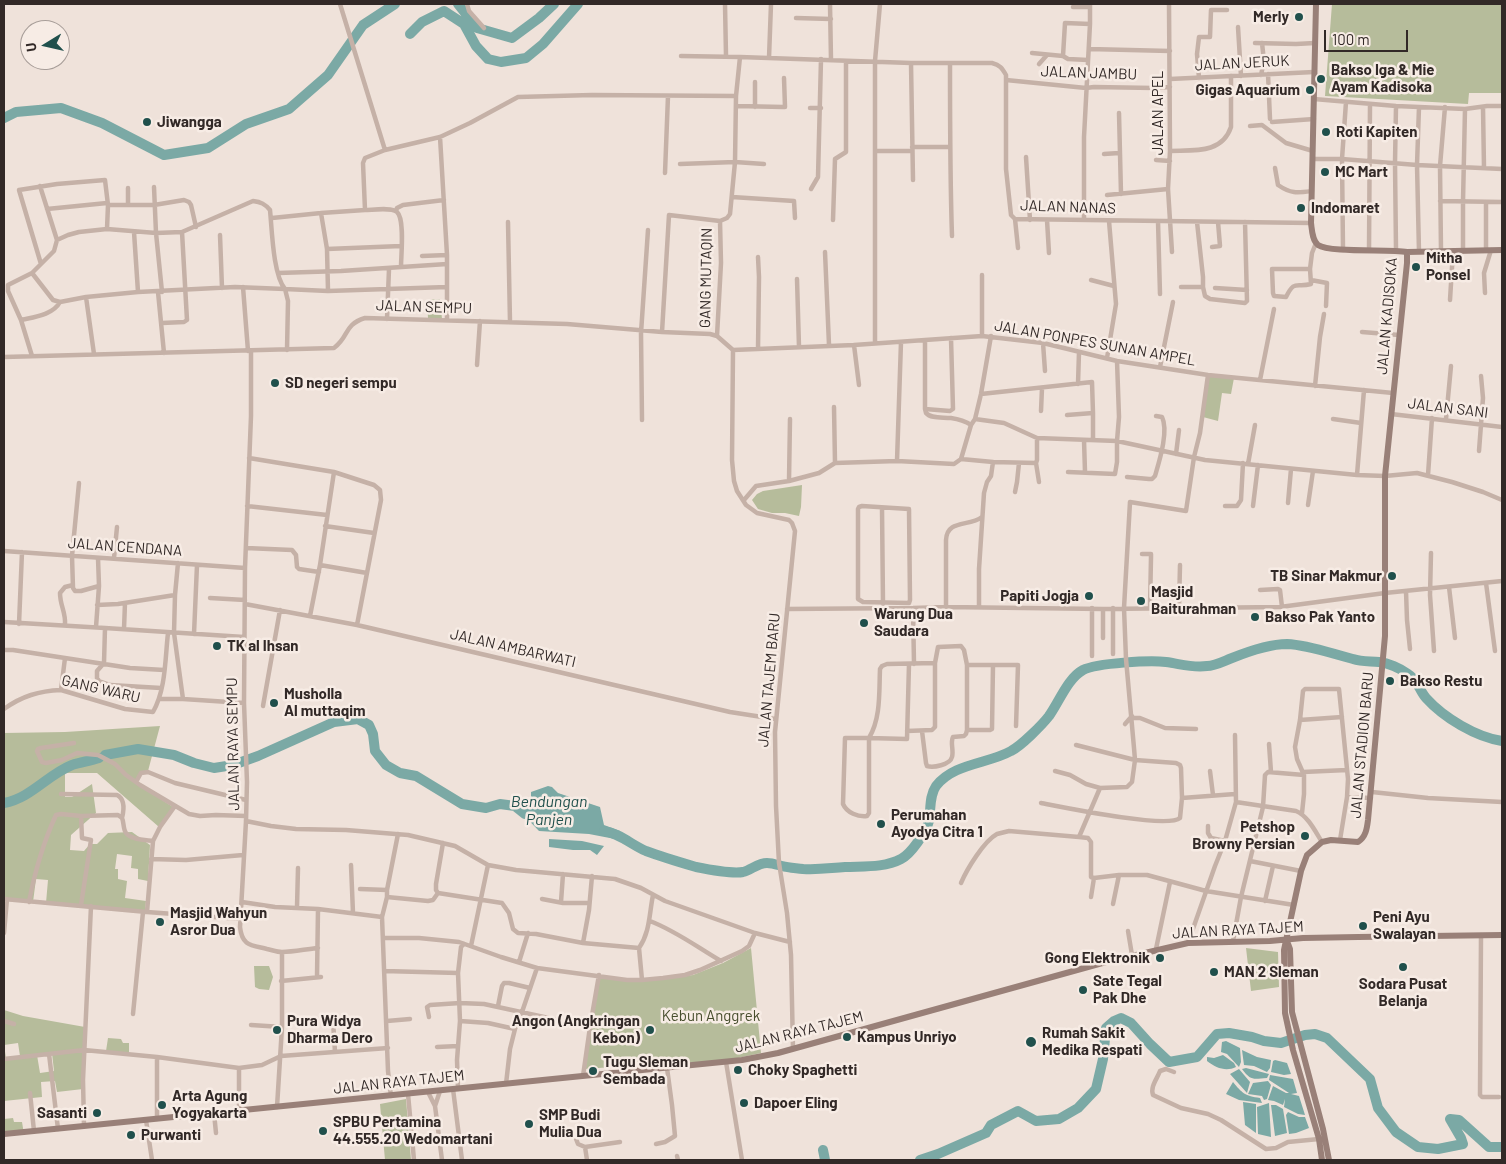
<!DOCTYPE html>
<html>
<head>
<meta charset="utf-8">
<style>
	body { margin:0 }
	#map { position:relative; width:1506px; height:1164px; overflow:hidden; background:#efe2da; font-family:Barlow,sans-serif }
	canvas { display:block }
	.frame { position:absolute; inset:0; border:5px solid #322927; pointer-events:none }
	.north { position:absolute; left:20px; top:20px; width:50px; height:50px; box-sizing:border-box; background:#f7ece5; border:1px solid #a89e99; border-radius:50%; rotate:261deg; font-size:14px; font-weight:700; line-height:20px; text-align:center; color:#322927 }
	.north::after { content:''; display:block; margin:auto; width:18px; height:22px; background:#20504c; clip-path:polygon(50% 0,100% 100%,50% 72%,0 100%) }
	.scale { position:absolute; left:1324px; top:30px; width:84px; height:22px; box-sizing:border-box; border:2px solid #322927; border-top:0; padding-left:6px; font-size:15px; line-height:18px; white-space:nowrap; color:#322927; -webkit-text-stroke:4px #f7ece5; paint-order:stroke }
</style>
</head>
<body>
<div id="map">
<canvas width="1506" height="1164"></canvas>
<div class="frame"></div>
<div class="north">U</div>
<div class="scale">100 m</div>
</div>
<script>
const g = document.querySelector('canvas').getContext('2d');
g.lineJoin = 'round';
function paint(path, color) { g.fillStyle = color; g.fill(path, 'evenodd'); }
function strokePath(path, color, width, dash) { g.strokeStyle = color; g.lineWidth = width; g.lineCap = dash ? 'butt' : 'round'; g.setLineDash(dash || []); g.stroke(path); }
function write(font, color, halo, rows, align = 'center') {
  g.font = font + ' Barlow,sans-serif'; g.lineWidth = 5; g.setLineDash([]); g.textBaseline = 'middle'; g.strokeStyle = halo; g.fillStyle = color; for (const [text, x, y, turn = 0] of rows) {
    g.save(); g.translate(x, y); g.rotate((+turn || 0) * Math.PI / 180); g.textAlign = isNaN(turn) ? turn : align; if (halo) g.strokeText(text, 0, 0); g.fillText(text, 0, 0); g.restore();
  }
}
paint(new Path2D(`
	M1332,4h170v89h-33l-1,11 -143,-8z
	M440,299l2,20 -14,-1 -1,-18z
	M1208,375l26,3 -3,16 -9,-1 -4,28 -15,-4z
	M802,485l-1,22 -2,9 -14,-3h-13l-14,-4 -6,-9 5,-6 6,-3z
	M160,726l-12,45 -8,2 -6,9 39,25 -14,20 -62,-54h-32v24h7l20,-13 4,29 -25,22 -1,15 14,1 6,-7h7l11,-11 24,-1 18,13 -2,36 -10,-2v-10l-7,-1 1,-12 -15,-2 -2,15h3v10l9,2 -2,17 21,3 -1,10 -99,-8 2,-23 -12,-1 -3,23 -29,-3v-166l61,-1z
	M751,948l10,105 -33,7 -11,1 -91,5 -41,3 14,-93 46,5 48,-6 30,-12z
	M1246,948l32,4 1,35 -28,4z
	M254,966h15l4,11 -4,13 -10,-1 -4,-2z
	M4,1010l19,6 62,11 -2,62 -26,3 -2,-11 -14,1 1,15 -38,4zM18,1043l2,13 -14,2 -2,-13zM52,1053l2,18 -14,2 -3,-18z
	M108,1038l13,1 2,4h6v10l-23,-2z
	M406,1099l5,61h-26l-5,-56z
	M13,1118l1,4h8l2,12 -20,2v-17z`), '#b6bc9b');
paint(new Path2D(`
	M548,786l4,1 6,6 42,14 4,18 16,6 -5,8 -26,-5 -50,-3 -24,-25 16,-7v-7z
	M549,839l33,2 22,5 -7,9 -7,-5h-17l-24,-3z
	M1226,1041l14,7 1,14 -2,5 -12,-13 -6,-2 1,-10z
	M1242,1050l15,7 14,3 -1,8 -3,4 -13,-6 -10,-1z
	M1223,1055l11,8 2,4c-10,5 -20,1 -29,-6v-4l7,1z
	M1275,1060l12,3 4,11 -7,1 -13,-3 2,-11z
	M1246,1068l23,6 -2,4c-14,1 -16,3 -25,-9z
	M1239,1069l11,13 -3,11 -17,-19z
	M1270,1075l23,4 4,14 -6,1 8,2 6,19 -7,-1 -14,-7 1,-8 -2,6 -9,-4 -6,-1 5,-14 13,7h3l-20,-13z
	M1268,1081l3,4 -4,14 -3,1 -2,-4 -14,-2 5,-11z
	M1233,1082c9,11 12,14 27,16l2,5 -23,-3 -13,-6z
	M1243,1102l13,2v29l-11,-8z
	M1269,1103l2,34 -13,-3 -1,-27z
	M1271,1105h5l7,4 4,24 -12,3z
	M1288,1112l11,5h6l4,11 -13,5 -7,1 -3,-19z`), '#7ba9a5');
strokePath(new Path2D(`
	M458,4l19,24 35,10 27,-20 15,-14
	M410,34l12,-12 22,-11 20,13 12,22 12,13 13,3 25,-4 17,-14 35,-40
	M4,118l12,-6 45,-4 41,15 62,32 44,-7 38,-24 43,-15 39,-34 35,-50 32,-21
	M105,755l33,-6 36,6 20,8 20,5 19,-3 25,-9 76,-34 24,-3 11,6 4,9 2,17 11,14 14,8 16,3 46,28 24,4 14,-4 15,2 10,8
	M4,803c27,-5 43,-28 68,-38 9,-3 18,-4 27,-7
	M604,831c15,2 28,14 42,20 16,6 33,11 50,16 10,2 37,7 47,5 8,-2 15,-9 24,-9 5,0 11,2 15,3 7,2 14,2 21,3 16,1 26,-1 42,-2 18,-1 39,1 56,-8 10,-5 25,-27 28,-38 2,-11 0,-25 7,-35 18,-23 52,-22 75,-35 10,-5 31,-26 38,-35 10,-14 19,-38 34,-46 14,-7 67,-10 83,-8 15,2 26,6 41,4 8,0 17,-5 25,-8 15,-6 39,-14 55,-14 23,1 45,10 66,15 9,3 17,2 26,3 9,1 21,6 29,12 10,6 11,16 18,24 18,20 50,39 76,43
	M823,1150l2,10
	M920,1160l18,-6 48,-21 5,-8 27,-14 18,10 23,-2 19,-11 18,-19 7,-30 3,-31 8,-7 7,-3 10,5 19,21 19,18 28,-5 20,-23 12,-1 23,4 12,4 17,2 24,-8 10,-1 12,4 43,41 8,29 18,24 22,15 20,2 25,-5 -2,-6 -11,-19 9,1 30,27h13`), '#7ba9a5', 10);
strokePath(new Path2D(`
	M340,4l45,146
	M467,4l2,7 15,17
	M725,4l1,52
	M830,4l1,56
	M1169,4l1,147 -2,38 4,63
	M1073,7h17
	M796,18l35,1
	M1238,27l3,49
	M1255,43l41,1 19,-1
	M1089,49l81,2
	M1032,53l31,3 5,3 20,1
	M681,56l59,1
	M1063,56l2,-33 25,1
	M769,58l2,-54
	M911,63l2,117
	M950,64c0,57 0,114 2,172
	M1039,64l8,-9
	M1268,74l2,45
	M1261,75l3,-14 -2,-18
	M1199,78l-2,-24 2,-17h11l1,-27h16
	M1170,79l144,-7
	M1006,80l80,8 8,-1 60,1 16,-1
	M1314,99l82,7 69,3
	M737,106l46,1h2l-1,-29
	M1396,106l-1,57 1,87
	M755,107v-25
	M1483,107l1,61
	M810,108h11
	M1119,113l2,81
	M1272,122l42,-3
	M1250,126l12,-1 24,18 27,8
	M440,137l7,118v65
	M912,147h37
	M875,151h37
	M1170,151c24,-1 52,3 61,-24v-51
	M1104,154l15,-1
	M1026,157l4,63
	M1313,159h29l75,6 85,4
	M1156,160l14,1
	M680,164l55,-2 29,2
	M1275,168l3,17c13,9 19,8 34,6
	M665,173l3,-77
	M40,186l17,54
	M154,187l2,46 26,-1 71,-31c8,1 12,3 17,9 2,20 3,65 15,79
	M128,188v17
	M811,189l7,-12 3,-118
	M1107,195l61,-6
	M732,197l62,4 1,17
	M1440,201l62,1
	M1486,202v48
	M108,205h46l30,-5 5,2 2,3 5,22
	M47,209l60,-6
	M365,210c7,0 27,-3 32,2 8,7 4,44 4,55
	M396,211l1,-3 6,-3 41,-5
	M321,213l6,36 1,42
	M271,219l1,-1 49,-5 44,-3 -2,-47 2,-5 20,-8 55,-13 30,-14 48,-26 74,-2 144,1 4,-39 171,6h81c8,2 10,5 14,12v94l5,46 4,4 296,4
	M1015,219l3,29
	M833,220l2,-61 11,-7v-91
	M1047,220l2,33
	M1084,220v-83l6,-113v-20
	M1158,221l2,73
	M508,222l2,100
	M1197,222l6,55v10l2,9 5,3 35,4 2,-2 -2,-79
	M134,232l4,60
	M220,235l2,53
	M1212,247l8,-1 -2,-24
	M327,249l74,-3
	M1343,250l-1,-91 4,-57
	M1369,250l1,-146
	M1441,251l-1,-85 5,-59
	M1463,251v-49l2,-93 22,-3h15
	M825,252l4,93
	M1419,252l-2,-87 2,-58
	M422,256l25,-1
	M758,257l1,20 -1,72
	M41,264l-22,-74 38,-6 48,-4 3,25 -1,24
	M1310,269h-38l1,24 1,3 12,1c9,-18 10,-9 25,-13l-1,-15 2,-16 4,-10
	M278,273l63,-2 106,-7
	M797,279l2,68
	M1091,280l23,6
	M1311,280l16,3 -1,23
	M243,287l5,64
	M1181,287h22
	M1215,288l32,2
	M158,292l6,61
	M1485,293l-1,-20 7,-23
	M86,297l8,57
	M1450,300l3,-49
	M60,302l26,-5 52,-5 97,-5 50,2
	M387,319l2,-50
	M21,320c13,-3 32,-5 39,-18l-7,-2 -21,-27
	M162,323l22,-1 3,-2 -5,-88
	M662,332l7,-117 51,6 7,-3 3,-4 5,-52 1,-66
	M1362,332l37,3
	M717,336l4,-73 -1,-42
	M982,336v-61
	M925,340v69l25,2 3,-2 -2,-71
	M875,343v-282l5,-57
	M1043,343l2,28
	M854,345l5,40
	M287,350l1,-49 -3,-12 43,2 119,-4
	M733,350l-1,110 2,21 3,10 9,14 11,8 32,7 3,3 3,8 -20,201 1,74 3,57 8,50 4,42 2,94
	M733,350l121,-5 128,-9 61,7 74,18 91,14 185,18
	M251,351v65l-6,152 -1,135 3,79 -1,39 -6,106c2,19 11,18 27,22 5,1 10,3 15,3 12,0 24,-3 36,-4
	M32,356l-11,-36 -13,-29v-6l24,-12 22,-22 3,-11 11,-5 11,-3 28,-3 49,4 6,59
	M4,357l330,-9c16,-12 9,-23 31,-30l202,6 95,8 48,2 7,2 16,14
	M1107,358l9,-54 -7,-83
	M477,365l3,-44
	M1160,367l13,-65
	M1260,380l14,-71
	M1078,384l1,-32
	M1315,386l5,-49 4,-23
	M981,394l111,-12 1,31
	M834,407l1,56
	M925,409l1,4c5,6 16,4 25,5 7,1 14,3 20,7
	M1041,411l1,-23
	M1391,414l111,13
	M1067,415l26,-2v27
	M975,419l29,4 33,15 80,3 88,19 152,15 28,1 32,-3 35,9 31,10 19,8
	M1333,419l28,4
	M1446,419l5,-53
	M642,420l-1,-87 7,-103
	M1037,438v22l-1,3 3,19
	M1084,440l1,32
	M1479,451l4,-53 -2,-22
	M1176,454l3,-24
	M249,458l85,14 40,13 6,5 1,10 -24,125
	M961,459l32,3 43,1
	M897,461l4,-119
	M1248,464l7,-39
	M1068,472l47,2 2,-12v-21l2,-24 -2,-56
	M1357,475l7,-85
	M1428,475l4,-57
	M1127,477l22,2h3l3,-3c4,-14 14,-45 7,-59l-6,-1
	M789,481l1,-62
	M79,483l-7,73 1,32 2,3h6l18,-5
	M1015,492l2,-10 2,-19
	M744,500l12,-14 33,-5 30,-8 16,-10 62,-2 57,3 7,-5 10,-34 4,-6 6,-25 10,-58
	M1288,503l3,-34
	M1308,505l5,-34
	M247,506l80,9
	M862,506l47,3 1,91 -1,3 -46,-1 -5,-3v-90l1,-2z
	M1225,506h12l4,-6 2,-37
	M1253,506l5,-41
	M882,508l1,96
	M325,526l49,7
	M246,548l46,2 4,5 1,12 2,2 20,3
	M4,551l241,17
	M1431,553l-1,42 4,56
	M1142,554h9v3l-1,51
	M114,558l3,-31
	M178,563l-3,32 -1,38 9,66
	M320,565l47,8
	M1486,583l9,68
	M1449,587l6,51
	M1260,590l18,-1 2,1 2,17
	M1406,591l1,29 3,29
	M210,598l35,2
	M245,604l112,21 373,87 45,7
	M97,605l21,-1 57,-9
	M946,607v-67c1,-21 23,-13 36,-23
	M979,607v-38l5,-76 3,-11 4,-6 2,-14
	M913,608l1,56
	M1092,608v48
	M1113,608v46
	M1179,608l1,-43
	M787,609l126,-1 33,-1 157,2 177,-2 105,-14 117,-12
	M1103,609v29
	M310,616l10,-51 14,-93
	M4,622l101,6 139,9
	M19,624l3,-72
	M65,625c1,-13 -5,-19 -5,-32l5,-6 8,-2
	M96,627l3,-41 -1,-28
	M105,628l-1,35 -7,8v7l2,3 11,4 51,3
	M124,629l1,-26
	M194,634l3,-69
	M4,650h9l117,18 34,2
	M909,664l-2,75 -38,-1v75l-2,3c-9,1 -20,-3 -24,-12l2,-66h24c12,-20 10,-46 11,-69l2,-3 5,-2 48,-1 3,-16 23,-1 3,4 3,15h51l-2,61
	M61,690l4,-32
	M159,699h24l61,4
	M263,706l17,-96
	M4,709c18,-13 35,-18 57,-19l64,19 28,3c13,-23 12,-53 15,-79
	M1133,718h7l25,10 31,1
	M1300,720l42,-3
	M1125,724l7,-8
	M967,730v-65
	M907,731l25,-1 3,-3v-64
	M922,731l4,32 1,3c6,2 23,-1 25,-9 2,-7 -2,-14 1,-20l11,-1 2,-2 1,-4h23l2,-1 1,-64
	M74,743l-33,5 -3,1 -1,2 5,11 4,1 16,-3 15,-7 21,2 17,9 11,11 14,10 49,29 11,2 16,-1 30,1
	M1269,744l2,28
	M1055,771l15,4 16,9 14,4
	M1210,771l3,24
	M1303,772l44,-2
	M136,782l5,-9 7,-1 27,11 71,17
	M1372,792l56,6 74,4
	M61,794l56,1c8,4 7,15 5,23
	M1347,797l24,1
	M1182,798l53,-4
	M1236,802l60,9c12,5 19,20 26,31
	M1041,803c21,4 126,26 139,15l2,-20 -1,-30 -1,-3 -4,-2 -41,-3 -59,-15
	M1302,813l2,-19v-19l-7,-16 -2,-12 5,-27 3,-29 2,-2h34l9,90 -1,18 -7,43
	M246,821l25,5 25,3 50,1 62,5 47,11 33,19 28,5 99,9 26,9 24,13 90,32
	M1208,826v7l3,5 14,3
	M1079,837l21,-49 27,-1 5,-5 3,-22 -1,-12 -8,-89 -2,-51 6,-106 56,9 8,-54 6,-24 8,-58
	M151,859l35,1 57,-5
	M1250,861l51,10
	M351,865l2,48
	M1094,878l25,-3h28l59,16 88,14
	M961,883c6,-14 23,-42 36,-49 4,-1 8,-2 12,-3l70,6 9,1 3,4v35l3,1 -3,19
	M360,889l27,1
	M438,893l64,10 7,10 4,16 5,4 18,1 47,9 56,5
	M438,893l-2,-3v-6l7,-41
	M387,897l41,4 5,-1 5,-7
	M4,899l143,13 94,7
	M542,899l21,4h26
	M1265,901l8,-35
	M29,902c6,-31 14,-59 27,-87l5,-1 20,2
	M242,902l33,5 43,2 64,8
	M561,902l2,-28
	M1113,904l6,-29
	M81,905l10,-65 -9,-2 -1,-22 37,-1 4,3c2,4 1,11 4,15 5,7 20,7 27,8
	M297,907l1,-39
	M147,912l6,-71 7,-14 15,-21
	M650,921c26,10 47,26 71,40
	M1128,931l4,24
	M4,933l3,-34
	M1481,935l-1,160 2,2h17
	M383,938h36l40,4 42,15 36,11 90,12h15l21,-2 22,-3 15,-5 42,-19 7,-5 6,-13 35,9
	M1233,941l8,-44 22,-90 2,-32 3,-3 36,3
	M583,943l6,-33 3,-34
	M1188,943l27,-77 10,-25 11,-39 -1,-67
	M471,946l17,-81
	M1156,949l14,-67
	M519,962l9,-29
	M384,971l74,2
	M317,977l1,-68
	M642,980l-3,-32c11,-16 10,-33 14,-53
	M281,981l40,-4
	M498,1006l4,-20 2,-3h5l21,5
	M133,1014l10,-102
	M429,1017l-2,-10 3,-2 30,-2 24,1 106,23
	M4,1021l10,3
	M333,1021l2,31
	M387,1021l23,-2
	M460,1021l28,2 27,6
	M251,1025l31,2
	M437,1047l21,-1
	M49,1054l9,75
	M4,1059l80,-9 73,7 82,11 23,-3 19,-9 107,-8
	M726,1062l16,98
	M239,1068v43
	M1174,1072l-8,-3 -6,2c-3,8 -10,16 -7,24l28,13 27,6 13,6 45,29 10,-1 12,-6 31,-3
	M583,1076l7,-49 9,-52
	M506,1084l4,-35 5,-20 7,-17 15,-44
	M453,1089l9,71
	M458,1089l-1,-29 3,-39 -2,-48 3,-26 3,-3
	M428,1092l7,14 7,54
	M30,1093l4,38
	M408,1094l6,66
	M391,1096l-3,-25 -6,-154 5,-20v-7l11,-56
	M435,1106l5,-15
	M277,1107l5,-80v-75
	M214,1113l2,20
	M157,1119v-62
	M146,1120l6,40
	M84,1126l-1,-46 8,-174
	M573,1131l5,13 7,3
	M656,1144l9,-2 10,-6 -3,-31 -5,-37
	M677,1156l1,4
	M587,1160l-2,-13 35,-5`), '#c5b1a7', 4.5);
strokePath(new Path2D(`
	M1316,4l-5,219c1,7 1,17 7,22 12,8 70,4 89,7v11l-22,213v160l-17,184c-1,8 -2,17 -10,22l-27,-2 -9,2 -15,13 -6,16 -17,79 1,63 8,37 26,89 3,21
	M1407,252l95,-2
	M1287,941l3,8 2,63 31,117 6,31
	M4,1134l738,-74 36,-7 328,-91 82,-19 82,-2 33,-3 55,-1 144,-2`), '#998078', 6);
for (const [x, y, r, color] of [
	[1299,17,5,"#20504c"],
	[1321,79,5,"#20504c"],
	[1310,90,5,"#20504c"],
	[147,122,5,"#20504c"],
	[1326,132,5,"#20504c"],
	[1325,172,5,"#20504c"],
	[1301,208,5,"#20504c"],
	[1416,267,5,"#20504c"],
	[275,383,5,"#20504c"],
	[1392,576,5,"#20504c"],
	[1089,596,5,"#20504c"],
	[1141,601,5,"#20504c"],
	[1255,617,5,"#20504c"],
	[864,623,5,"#20504c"],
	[217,646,5,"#20504c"],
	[1390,681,5,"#20504c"],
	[274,703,5,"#20504c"],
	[881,824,5,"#20504c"],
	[1305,836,5,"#20504c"],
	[160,922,5,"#20504c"],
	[1363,926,5,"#20504c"],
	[1160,958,5,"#20504c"],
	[1403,967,5,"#20504c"],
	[1214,972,5,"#20504c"],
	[1083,990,5,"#20504c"],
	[277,1030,5,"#20504c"],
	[650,1030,5,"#20504c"],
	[847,1037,5,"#20504c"],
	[1031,1042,6,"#20504c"],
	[738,1070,5,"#20504c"],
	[593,1071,5,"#20504c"],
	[744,1103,5,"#20504c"],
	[162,1105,5,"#20504c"],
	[97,1113,5,"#20504c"],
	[529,1124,5,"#20504c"],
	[323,1131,5,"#20504c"],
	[131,1135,5,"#20504c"]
]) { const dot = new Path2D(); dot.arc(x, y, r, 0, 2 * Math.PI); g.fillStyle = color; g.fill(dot); strokePath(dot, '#f7ece5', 2); }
write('bold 15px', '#322927', '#f7ece5', [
	["Merly",1289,17,"right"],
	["Bakso Iga & Mie",1331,70],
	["Ayam Kadisoka",1331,87],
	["Gigas Aquarium",1300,90,"right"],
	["Jiwangga",157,122],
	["Roti Kapiten",1336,132],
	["MC Mart",1335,172],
	["Indomaret",1311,208],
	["Mitha",1426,258],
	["Ponsel",1426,275],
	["SD negeri sempu",285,383],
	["TB Sinar Makmur",1382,576,"right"],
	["Masjid",1151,592],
	["Baiturahman",1151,609],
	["Papiti Jogja",1079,596,"right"],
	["Warung Dua",874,614],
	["Saudara",874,631],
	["Bakso Pak Yanto",1265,617],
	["TK al Ihsan",227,646],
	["Bakso Restu",1400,681],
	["Musholla",284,694],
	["Al muttaqim",284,711],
	["Perumahan",891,815],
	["Ayodya Citra 1",891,832],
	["Petshop",1295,827,"right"],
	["Browny Persian",1295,844,"right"],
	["Masjid Wahyun",170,913],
	["Asror Dua",170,930],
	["Peni Ayu",1373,917],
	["Swalayan",1373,934],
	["Gong Elektronik",1150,958,"right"],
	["MAN 2 Sleman",1224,972],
	["Sate Tegal",1093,981],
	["Pak Dhe",1093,998],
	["Sodara Pusat",1403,984,"center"],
	["Belanja",1403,1001,"center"],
	["Pura Widya",287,1021],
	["Dharma Dero",287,1038],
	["Angon (Angkringan",640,1021,"right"],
	["Kebon)",640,1038,"right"],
	["Rumah Sakit",1042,1033],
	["Medika Respati",1042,1050],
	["Kampus Unriyo",857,1037],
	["Tugu Sleman",603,1062],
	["Sembada",603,1079],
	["Choky Spaghetti",748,1070],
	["Arta Agung",172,1096],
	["Yogyakarta",172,1113],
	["Dapoer Eling",754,1103],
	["Sasanti",87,1113,"right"],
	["SMP Budi",539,1115],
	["Mulia Dua",539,1132],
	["SPBU Pertamina",333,1122],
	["44.555.20 Wedomartani",333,1139],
	["Purwanti",141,1135]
], 'left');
write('15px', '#322927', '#f7ece5', [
	["JALAN JERUK",1242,63,-3],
	["JALAN JAMBU",1089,73,2],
	["JALAN APEL",1158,113,-90],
	["JALAN NANAS",1068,207,2],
	["GANG MUTAQIN",706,278,-89],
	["JALAN SEMPU",424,307,2],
	["JALAN KADISOKA",1387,316,-85],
	["JALAN PONPES SUNAN AMPEL",1095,343,10],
	["JALAN SANI",1448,408,7],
	["JALAN CENDANA",125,547,4],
	["JALAN AMBARWATI",513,648,13],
	["JALAN TAJEM BARU",769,680,-85],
	["GANG WARU",101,689,13],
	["JALAN RAYA SEMPU",233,744,-91],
	["JALAN STADION BARU",1362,745,-85],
	["JALAN RAYA TAJEM",1238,930,-3],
	["JALAN RAYA TAJEM",799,1032,-14],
	["JALAN RAYA TAJEM",399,1082,-6]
]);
write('15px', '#474e2d', '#f7ece5', [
	["Kebun Anggrek",711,1016]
]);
write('italic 16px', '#20504c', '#f7ece5', [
	["Bendungan",549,802],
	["Panjen",549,820]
]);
</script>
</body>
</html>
